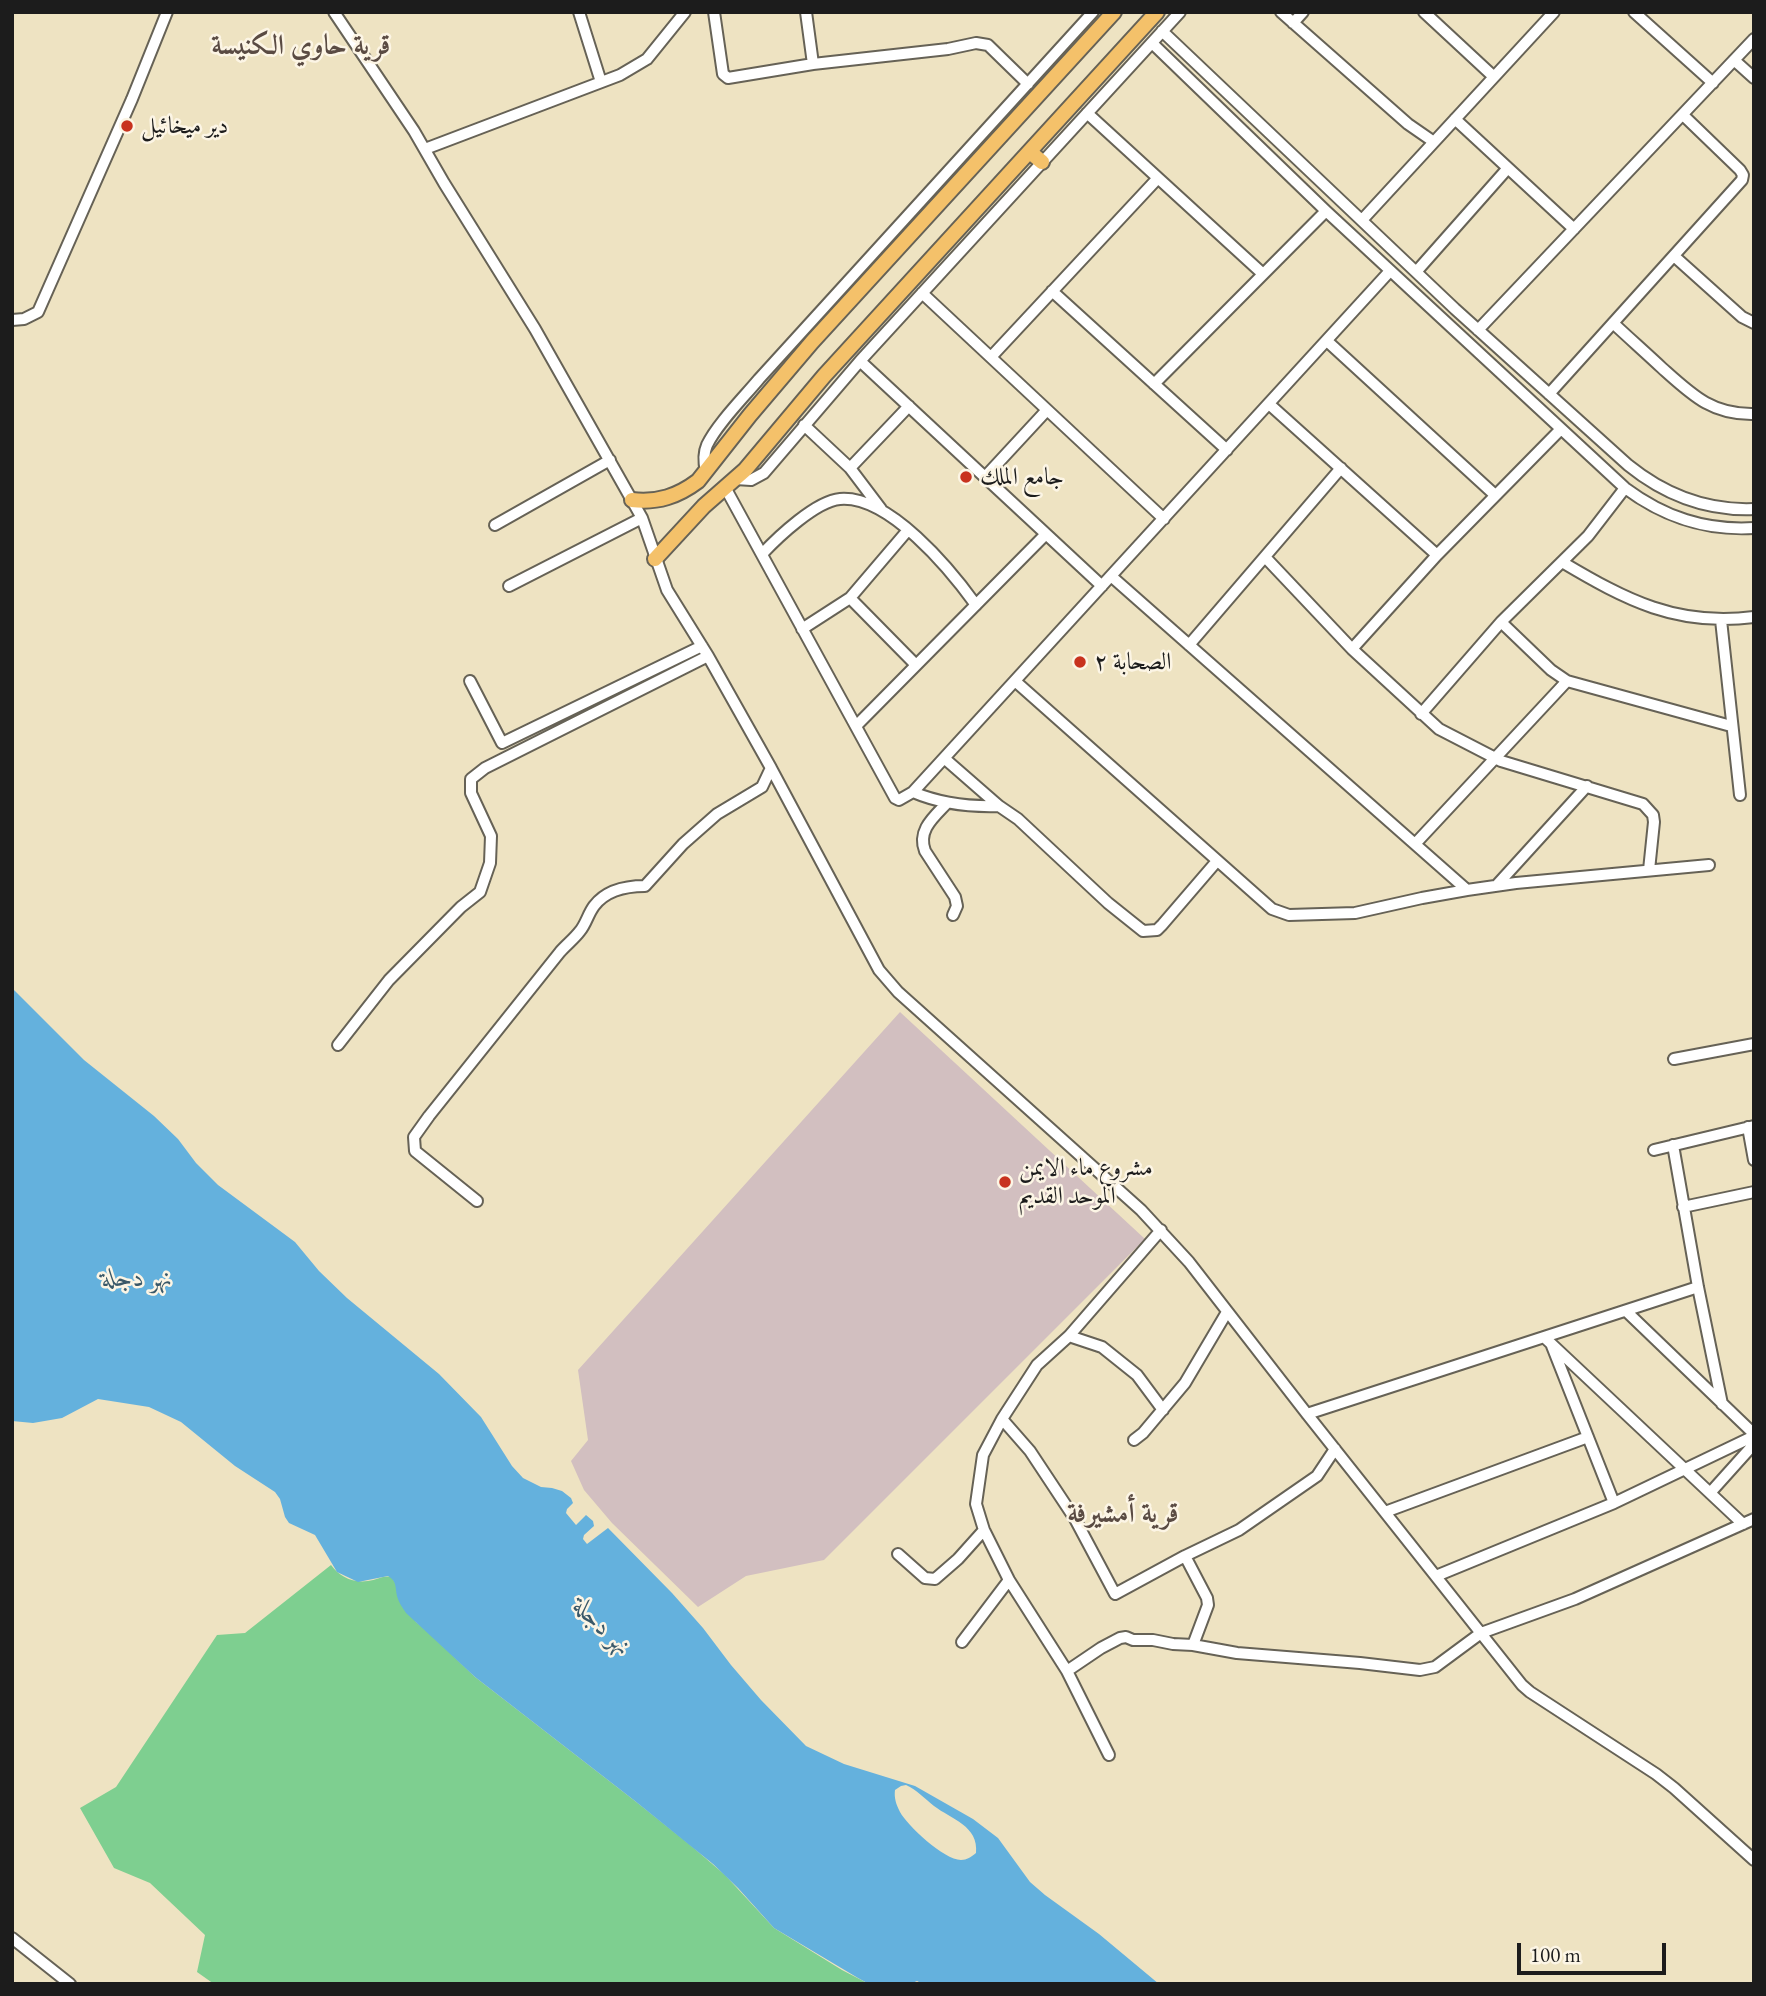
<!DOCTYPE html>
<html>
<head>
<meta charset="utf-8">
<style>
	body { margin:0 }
	#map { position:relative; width:1766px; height:1996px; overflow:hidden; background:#eee3c2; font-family:"EB Garamond",serif }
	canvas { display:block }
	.frame { position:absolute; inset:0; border:14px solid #1c1c1c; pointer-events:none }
	.scale { position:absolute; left:1517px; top:1943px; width:149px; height:32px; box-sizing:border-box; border:4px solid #1c1c1c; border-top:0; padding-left:9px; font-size:21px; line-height:24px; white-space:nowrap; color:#1c1c1c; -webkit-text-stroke:5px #fcf5e5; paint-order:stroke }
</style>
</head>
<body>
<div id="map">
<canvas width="1766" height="1996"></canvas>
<div class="frame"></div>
<div class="scale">100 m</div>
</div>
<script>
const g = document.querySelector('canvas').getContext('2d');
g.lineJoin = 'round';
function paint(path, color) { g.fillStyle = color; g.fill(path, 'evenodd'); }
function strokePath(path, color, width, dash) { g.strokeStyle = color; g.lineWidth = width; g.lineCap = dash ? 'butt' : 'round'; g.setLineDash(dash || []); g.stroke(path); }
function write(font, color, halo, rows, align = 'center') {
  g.font = font + ' "EB Garamond",Amiri,serif'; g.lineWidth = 5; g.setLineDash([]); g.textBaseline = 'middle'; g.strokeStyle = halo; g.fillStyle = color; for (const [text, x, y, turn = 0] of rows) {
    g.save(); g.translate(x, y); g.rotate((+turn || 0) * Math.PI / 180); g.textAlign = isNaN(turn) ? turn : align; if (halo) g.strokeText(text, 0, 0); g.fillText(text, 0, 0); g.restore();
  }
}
paint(new Path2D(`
	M900,1012l245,227 -321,321 -78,16 -48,31 -86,-84 -28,-33 -13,-29 17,-21 -10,-70z`), '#d2bfc0');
paint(new Path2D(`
	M331,1565c9,12 21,18 37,16 9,-1 15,-6 24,-4l24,45 10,8 49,47 160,124 54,43 36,31 49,53 68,42 27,14h-655l-17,-12 8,-37 -55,-52 -36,-15 -34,-60 36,-21 101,-152 28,-2z`), '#7ecf90');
paint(new Path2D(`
	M12,988l72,72 70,56 24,23 18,24 22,22 77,57 24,29 28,27 92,76 42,43 31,49 11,12 18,9 11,1 10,3 9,7 2,5 -6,6 -1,4 10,12 10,-10 7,6 1,5 -10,9 -1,4 4,5 21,-16 64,65 31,35 28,37 30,35 45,46 38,18 71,22 58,33 25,19 32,44 15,13 54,39 60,50h-236l-6,-3 -7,3h-41l-11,-6 -84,-50 -36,-40 -25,-24 -78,-63 -160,-124 -69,-64c-4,-6 -7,-10 -9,-17 -2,-9 0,-15 -9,-20l-30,6 -21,-10 -22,-37 -26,-12 -4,-6 -5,-18 -5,-7 -40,-26 -54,-44 -32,-15 -51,-8 -36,19 -29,5 -21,-2zM906,1785c11,5 18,13 28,21 17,13 45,20 42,47 -5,4 -9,7 -15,7 -17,0 -54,-35 -61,-48 -4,-8 -6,-14 -5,-22l6,-4z`), '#64b1dd');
const minor = new Path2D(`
	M334,12l80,119 30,52 91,146 107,189 25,72 41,66 63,112 -9,19 -45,27 -34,30 -38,42c-19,0 -39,4 -51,20 -6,8 -8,18 -14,25 -6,8 -14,14 -20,21l-131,164 -15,21 1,14 62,50
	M579,12l22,70
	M714,12l9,62 5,4 85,-14 135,-15 28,-6 12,2 40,39
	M806,12l7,52
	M1281,12l127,112 26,18
	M1424,12l70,65
	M1634,12l79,71
	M1293,23l10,-11
	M1162,31l293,278 173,156c37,30 78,46 126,44
	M1152,43l174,168 299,277c39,29 80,43 129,40
	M1734,60l20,18
	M1087,113l176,161
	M1455,119l119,110
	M425,149l195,-74 27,-16 38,-47
	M1362,220l192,-208
	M1674,256l68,61 12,6
	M1416,272l92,-104
	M1052,291l175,159
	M922,293l242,226
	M12,320l12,-1 14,-7 94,-213 35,-87
	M1613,323c16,15 33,30 49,45 30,27 50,47 92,46
	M1478,330l276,-291
	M1327,341l168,154
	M991,357l167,-179
	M860,361l242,225
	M1154,384l172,-173
	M1549,394l193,-214 1,-5 -3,-5 -57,-55
	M1269,404l168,151
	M804,425l46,43
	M706,472c-2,-9 -3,-18 1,-27 10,-21 37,-48 52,-66l334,-367
	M985,477l62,-67
	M736,479l15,1 13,-7 96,-112 320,-349
	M726,489l169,309 4,2 14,-8 477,-521
	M881,509l-31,-41 59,-62
	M495,525l115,-65
	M762,554c16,-17 54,-53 78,-55 49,-4 110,70 136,106
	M1265,557l87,92 87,80 62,32 142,43 10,11 1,7 -5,48
	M1562,562c64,38 115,65 192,55
	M1111,576l356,314
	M509,586l133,-68
	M850,598l66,67
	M1721,620l19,175
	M1501,622l50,48 16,11 164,45
	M802,629l48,-31 58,-68
	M1189,645l152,-177
	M1352,649l85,-94 123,-125
	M470,681l32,62 200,-97
	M1015,681l257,228 17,6 66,-2 67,-15 45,-8 49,-7 193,-18
	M1421,714l80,-92 87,-86 37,-48
	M856,726l190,-192
	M944,758l55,48 19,13 90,84 35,28 14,-1 5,-5 55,-64
	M771,768l108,202 19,22 243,218 48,52 118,152 215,271 8,7 126,82 18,14 80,72
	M913,792c28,12 55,15 86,14
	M947,803c-13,14 -30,27 -22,48l30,46 2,9 -4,9
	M1415,844l152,-163
	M1496,886l91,-100
	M338,1045l51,-65 72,-73 19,-15 10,-29 1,-27 -20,-43v-14l14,-11 223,-112
	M1674,1059l80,-15
	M1748,1127l6,33
	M1673,1145l25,142 24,117
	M1654,1150l100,-24
	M1683,1207l71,-15
	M1161,1230l-92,106 -32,29 -35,54 -19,36 -7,49 8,26 25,50 58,91 34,-23 19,-10 6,-1 7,3h20l20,4 20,1 44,8 123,10 60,7 15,-3 46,-34 94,-34 179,-80
	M1626,1311l128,123
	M1069,1336l33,11 35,28 26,35
	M1544,1337l199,187
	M1552,1346l62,157
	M1307,1414l391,-127
	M1002,1419l28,32 45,68 40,75 70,-38 54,-26 78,-54 18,-27
	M1134,1440l9,-7 42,-50 42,-71
	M1710,1493l44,-49
	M1385,1512l203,-75
	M898,1554l27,24 10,1 23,-20 26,-29
	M1185,1556l22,42 1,7 -15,40
	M1436,1576l178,-73 140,-67
	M962,1642l47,-62
	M1067,1671l42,84
	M12,1938l58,46`);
const major = new Path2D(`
	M1030,152l12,10
	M632,500c26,3 46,-4 66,-19l52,-66 62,-73 302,-330
	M655,559l49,-53 41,-36 79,-94 333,-364`);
strokePath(minor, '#666256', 14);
strokePath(major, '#666256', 18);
strokePath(minor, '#fff', 10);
strokePath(major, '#f4c16a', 14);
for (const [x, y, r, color] of [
	[127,126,7,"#c8321e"],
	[966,477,7,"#c8321e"],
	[1080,662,7,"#c8321e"],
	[1005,1182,7,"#c8321e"]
]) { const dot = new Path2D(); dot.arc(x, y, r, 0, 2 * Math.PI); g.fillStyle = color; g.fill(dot); strokePath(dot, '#fcf5e5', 2.5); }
write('24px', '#1c1c1c', '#fcf5e5', [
	["دير ميخائيل",141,126],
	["جامع الملك",980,477],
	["الصحابة ٢",1094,662],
	["مشروع ماء الايمن",1019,1168],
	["الموحد القديم",1019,1196]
], 'left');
write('italic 26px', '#395869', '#fcf5e5', [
	["نهر دجلة",137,1279],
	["نهر دجلة",602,1627,44]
]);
write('bold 28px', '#5a4b43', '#fcf5e5', [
	["قرية حاوي الكنيسة",301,46],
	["قرية أمشيرفة",1123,1514]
]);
</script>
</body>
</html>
